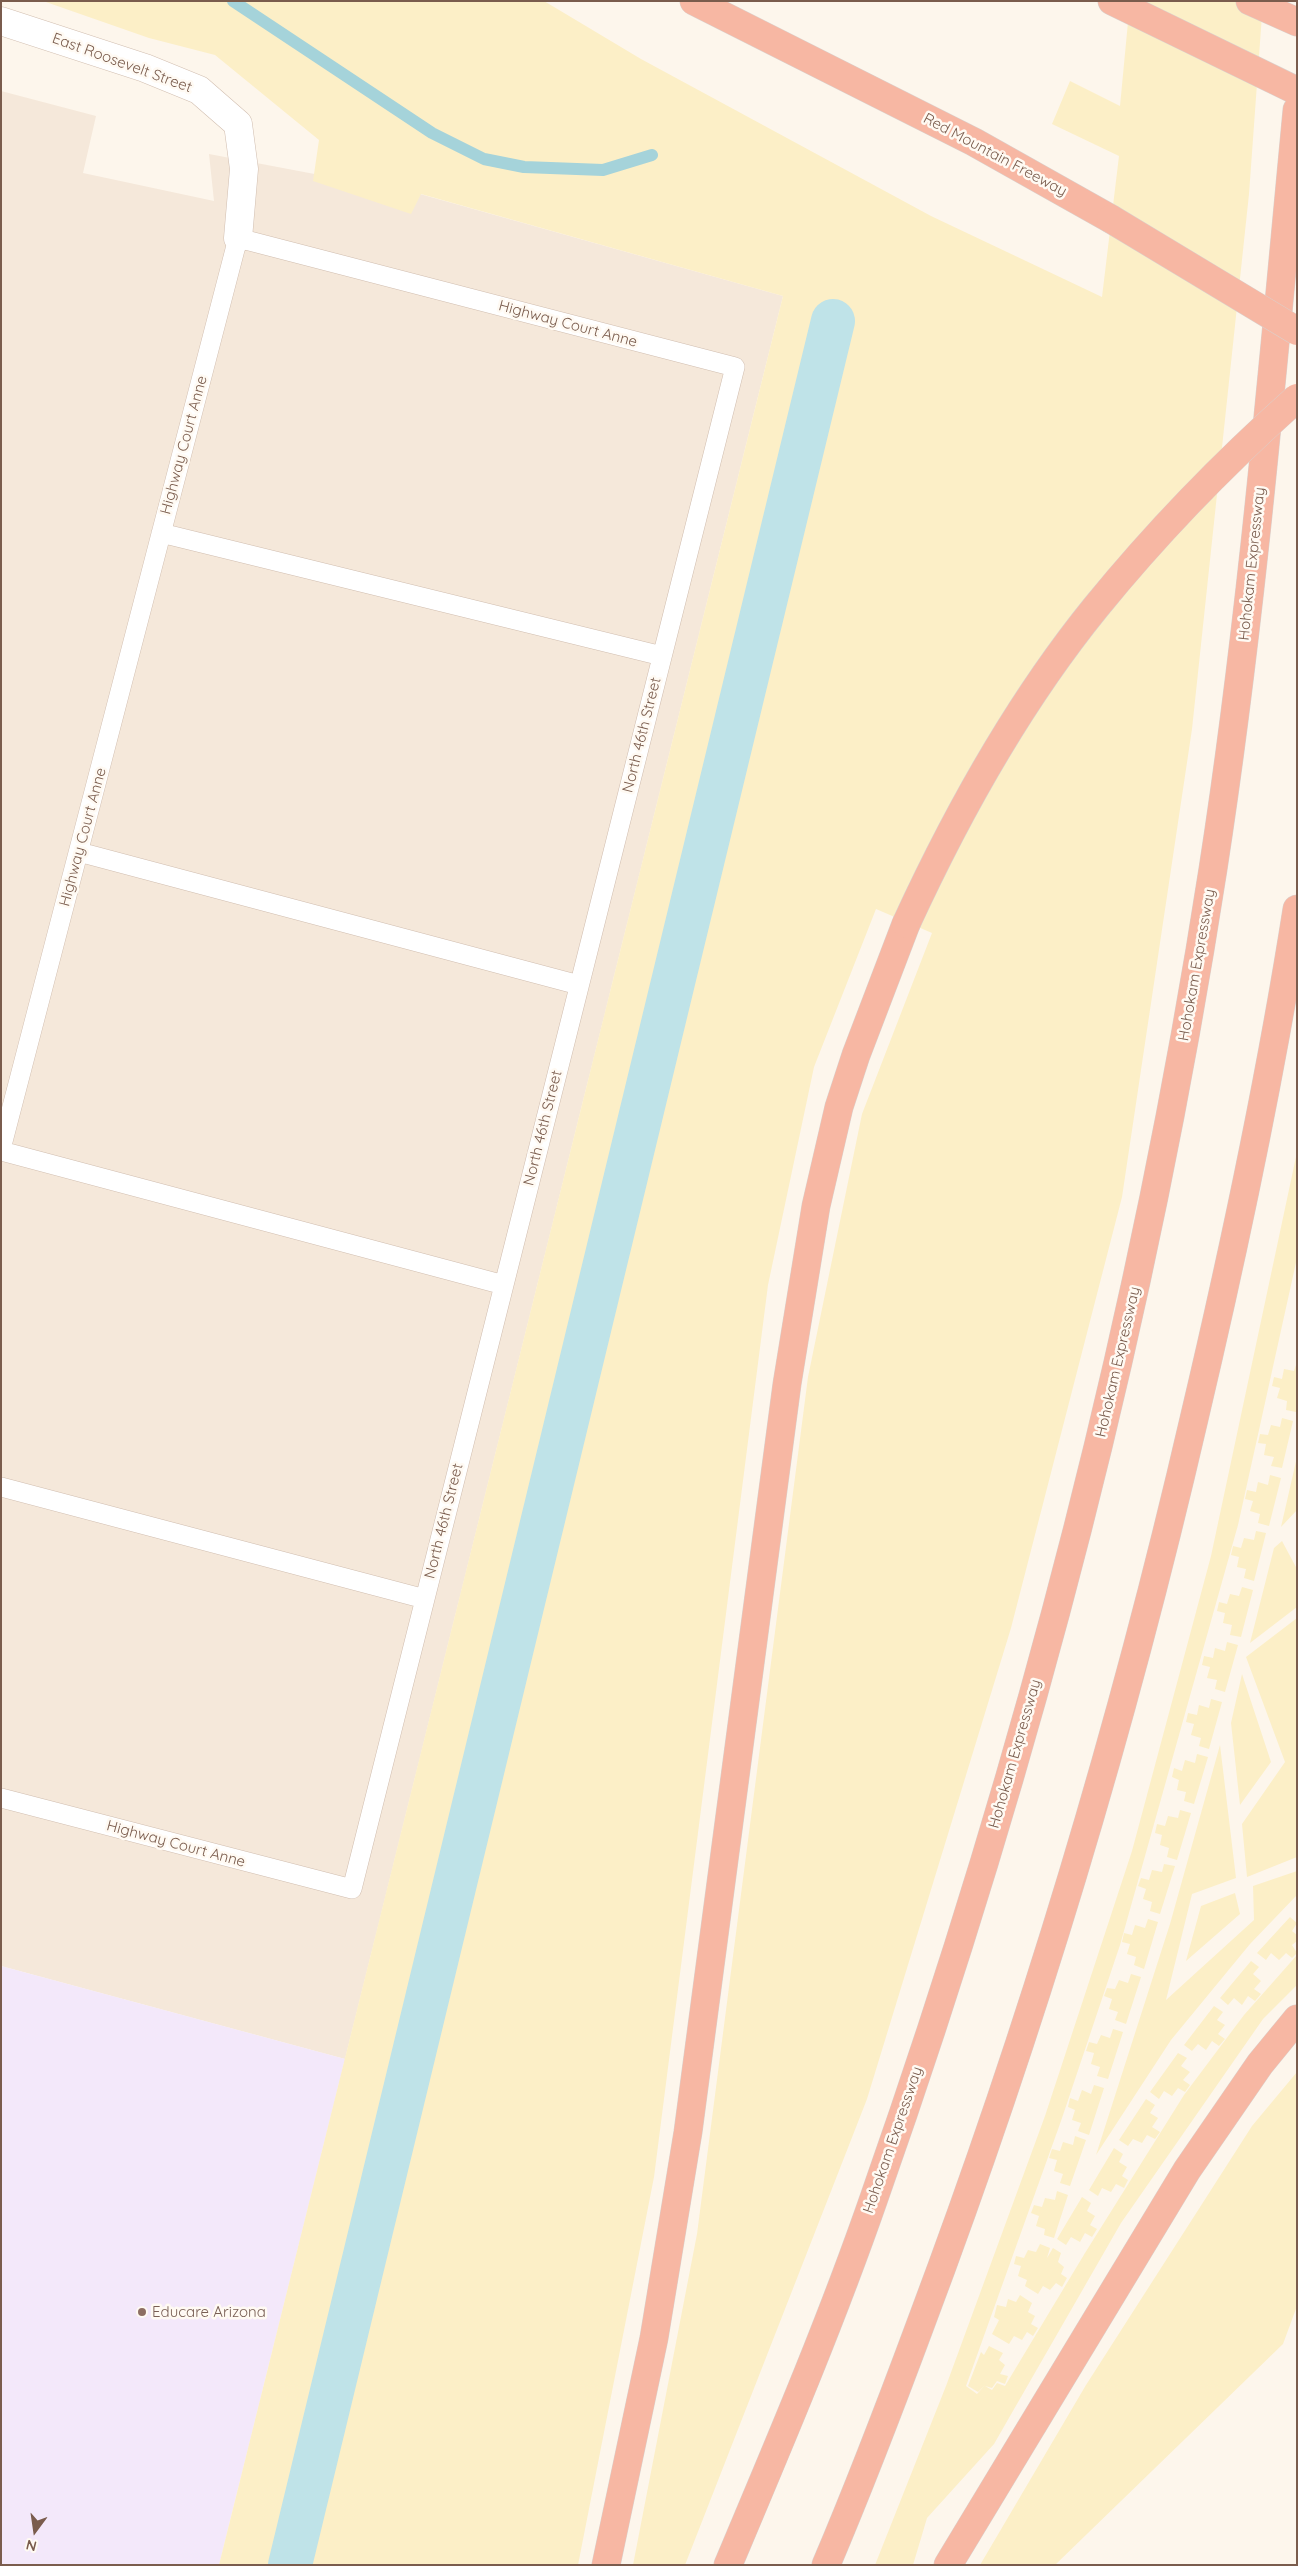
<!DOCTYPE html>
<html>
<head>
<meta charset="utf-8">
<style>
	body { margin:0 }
	#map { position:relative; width:1298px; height:2566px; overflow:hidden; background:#fdf6ec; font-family:Quicksand,sans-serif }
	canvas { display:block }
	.frame { position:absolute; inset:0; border:2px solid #7a5c4d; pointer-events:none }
	.north { position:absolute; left:10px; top:2506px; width:50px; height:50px; -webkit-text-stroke:4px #fffaf3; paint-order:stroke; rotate:194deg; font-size:14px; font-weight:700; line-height:20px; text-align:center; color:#7a5c4d }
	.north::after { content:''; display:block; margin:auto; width:18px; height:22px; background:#7a5c4d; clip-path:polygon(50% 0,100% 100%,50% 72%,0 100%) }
</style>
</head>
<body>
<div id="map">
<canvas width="1298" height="2566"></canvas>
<div class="frame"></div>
<div class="north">N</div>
</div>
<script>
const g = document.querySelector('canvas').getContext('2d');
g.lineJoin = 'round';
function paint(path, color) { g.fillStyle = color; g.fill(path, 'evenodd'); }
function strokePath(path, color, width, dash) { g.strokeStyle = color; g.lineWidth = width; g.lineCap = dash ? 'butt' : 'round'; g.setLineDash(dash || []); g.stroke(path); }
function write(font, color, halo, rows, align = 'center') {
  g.font = font + ' Quicksand,sans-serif'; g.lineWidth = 5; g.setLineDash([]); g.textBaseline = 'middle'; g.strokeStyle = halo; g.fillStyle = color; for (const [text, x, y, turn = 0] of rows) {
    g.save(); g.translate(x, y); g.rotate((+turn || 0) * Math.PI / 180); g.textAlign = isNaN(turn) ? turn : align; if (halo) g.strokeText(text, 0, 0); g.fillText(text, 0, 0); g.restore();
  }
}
paint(new Path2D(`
	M1,91l95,25 -13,57 131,28 -5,-47 211,40 363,102 -438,1763 -344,-93z`), '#f5e8da');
paint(new Path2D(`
	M1,1966l344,93 -126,506h-218z`), '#f3e8fa');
paint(new Path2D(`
	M43,1h501l97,58 290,157 171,81 17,-141 -67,-32 18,-43 50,25 10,-105h133l-14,193 -57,535 -70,468 -111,431 -144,471 -182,466h-52l64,-331 111,-857 54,-263 70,-181 -56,-24 -62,158 -46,218 -114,892 -76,388h-359l564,-2269 -362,-102 -10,20 -98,-33 6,-41 -104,-85 -66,-17z
	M1297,1152v106l-59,267 -118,420 -59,176 -95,265 11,8 8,-9 -7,7 -10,-6 13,-34 3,3 5,-9 14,7 -4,7 6,5 -5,9 8,2 -3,8 -8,-3 -5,7 -7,-2 7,4 5,-7 8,3 80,-133 99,-158 60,-80 53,-60v30l-34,34 -142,204 -127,221 -67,74 -14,47h-38l71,-179 99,-270 87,-265 79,-295z
	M1297,1362v45l-1,5 -10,-2 1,-9 -10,-3 3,-10 -8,-2 2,-9 8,2 2,-10 10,2z
	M1282,1418l11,3 -11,47 -11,-2 3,-9 -10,-2 2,-11 -8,-1 2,-9 8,1 3,-10 9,2z
	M1297,1457v53l-16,17z
	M1270,1475l11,3 -12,48 -11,-3 2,-9 -10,-3 3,-10 -8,-2 2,-9 9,2 2,-10 10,3z
	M1256,1531l10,2 -12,48 -10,-3 2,-9 -9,-2 2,-10 -8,-2 2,-9 8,2 3,-10 10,2z
	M1282,1541l15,28v38l-47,36 24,-95z
	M1242,1587l11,3 -12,47 -11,-2 2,-10 -9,-2 2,-10 -8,-2 2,-9 8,2 3,-10 9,2z
	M1297,1618v239l-50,20 -5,-53 43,-62 -39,-105z
	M1227,1642l11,3 -13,47 -10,-3 2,-9 -10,-2 3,-11 -8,-2 2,-9 9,2 2,-10 10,3z
	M1242,1674l29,88 -31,43 -9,-82z
	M1211,1699l11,3 -13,47 -10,-3 2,-8 -10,-3 3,-11 -8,-2 2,-9 9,2 2,-10 10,3z
	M1220,1745l16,133 -44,16 -26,106 88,-80 -1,-34 44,-15v24l-47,49 -79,96 -75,115 74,-231z
	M1197,1754l11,3 -14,47 -10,-3 2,-9 -9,-2 2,-10 -7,-3 2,-9 8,3 3,-11 10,3z
	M1180,1810l11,3 -14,47 -10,-3 2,-9 -9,-3 2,-10 -7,-2 2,-9 8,2 3,-10 10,2z
	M1164,1864l11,2 -15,48 -10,-3 2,-9 -9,-3 3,-10 -8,-3 3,-8 8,2 3,-10 10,2z
	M1235,1893l5,21 -54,47 15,-55z
	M1290,1917l7,6 -5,8 5,4v6l-5,4 5,8 -5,5 -6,-5 -7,7 -8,-7 -5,7 -9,-7z
	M1148,1919l10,3 -14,47 -10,-4 2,-8 -9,-3 3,-10 -8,-2 2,-9 8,2 3,-10 10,3z
	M1251,1961l8,6 -6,7 8,7 -7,8 7,5 -6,7 -7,-5 -6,9 -8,-7 -6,7 -8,-7z
	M1131,1974l10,3 -15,47 -11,-4 3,-8 -9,-3 3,-10 -8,-3 3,-8 8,1 4,-9 9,3z
	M1214,2006l9,6 -6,8 8,5 -7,9 7,5 -6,7 -7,-5 -6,9 -8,-6 -6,7 -8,-6z
	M1113,2029l10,3 -15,47 -11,-3 3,-9 -9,-3 3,-11 -8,-2 3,-9 8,2 4,-9 9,3z
	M1178,2053l9,5 -6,8 9,6 -7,8 7,5 -5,7 -7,-4 -6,8 -8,-5 -5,8 -9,-7z
	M1297,2072v234l-14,38 -228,221h-75l106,-180 166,-259z
	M1094,2085l10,3 -15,47 -11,-4 3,-8 -9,-3 3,-10 -7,-3 2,-9 8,3 4,-11 9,4z
	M1146,2099l9,6 -5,8 8,5 -6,9 8,5 -5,7 -8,-4 -5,8 -9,-4 -5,7 -9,-6z
	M1075,2136l11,4 -16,46 -10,-3 3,-9 -9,-3 3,-11 -8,-2 3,-9 8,2 3,-9 10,3z
	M1114,2148l9,6 -4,8 8,5 -5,9 6,4 -4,8 -8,-4 -5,8 -9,-4 -4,8 -9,-6z
	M1057,2191l11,4 -14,43 -10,-3 1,-6 -9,-3 3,-10 -8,-3 3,-8 8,2 3,-9 10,2z
	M1082,2197l9,6 -4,8 8,5 -5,9 7,4 -5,8 -7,-4 -5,9 -9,-5 -5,8 -9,-6z
	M1040,2244l10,4 -3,10 6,-10 8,5 -3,9 6,5 -3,7 6,4 -5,9 -6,-4 -6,7 -7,-4 -5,8 -13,-8 2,-6 -9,-4 3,-10 -7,-2 2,-8 8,2 4,-8 8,2z
	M1020,2295l12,8 -4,9 7,4 -4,8 7,4 -5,8 -6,-4 -5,8 -8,-4 -5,8 -17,-10 7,-14 -5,-3 3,-12 9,2 2,-8 8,3z`), '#fcefc7');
strokePath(new Path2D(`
	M233,1l199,132 52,26 40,8 79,3 49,-15`), '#a5d3da', 12);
strokePath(new Path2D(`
	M290,2565l543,-2244`), '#bfe3e8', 44);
const lane = new Path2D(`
	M161,533l501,123
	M79,852l500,133
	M1,1149l237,-911 497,129 -383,1522 -351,-91
	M1,1151l503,134
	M1,1487l424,112`);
const street = new Path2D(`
	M1,21l144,47 54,22 39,34 6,45 -6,69`);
const highway = new Path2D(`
	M694,1l280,141 137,77
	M1112,1l185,90
	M1250,1l47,21
	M606,2565l48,-227 34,-206 99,-748 29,-178 23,-99 17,-52 50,-131
	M728,2565c51,-121 103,-243 146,-367 152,-431 269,-877 339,-1329 39,-252 60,-506 84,-759
	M826,2565c34,-80 65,-161 95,-242 111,-295 202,-597 273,-904 40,-169 76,-338 103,-510
	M948,2565l239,-395 73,-106 37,-45`);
strokePath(lane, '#d1beb0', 20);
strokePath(street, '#d1beb0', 29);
strokePath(highway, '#dad1cd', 29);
strokePath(lane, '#fff', 19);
strokePath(street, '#fff', 28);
strokePath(highway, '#f7b7a3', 28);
const highwayBridge = new Path2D(`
	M1111,219l186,112
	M906,924c51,-111 112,-221 190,-317 61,-75 128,-144 201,-209`);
strokePath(highwayBridge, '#dad1cd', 29, []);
strokePath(highwayBridge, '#f7b7a3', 28);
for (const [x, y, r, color] of [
	[142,2312,5,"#8d6e63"]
]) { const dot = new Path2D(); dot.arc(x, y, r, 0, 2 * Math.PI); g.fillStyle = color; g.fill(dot); strokePath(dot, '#fffaf3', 2); }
write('15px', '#7a5c4d', '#fffaf3', [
	["East Roosevelt Street",122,63,20],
	["Red Mountain Freeway",995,155,28],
	["Highway Court Anne",568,324,15],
	["Highway Court Anne",184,445,-75],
	["Hohokam Expressway",1252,564,-84],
	["North 46th Street",642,735,-76],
	["Highway Court Anne",83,837,-75],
	["Hohokam Expressway",1197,965,-80],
	["North 46th Street",543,1128,-76],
	["Hohokam Expressway",1118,1362,-77],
	["North 46th Street",444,1521,-76],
	["Hohokam Expressway",1015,1754,-74],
	["Highway Court Anne",176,1844,15],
	["Hohokam Expressway",893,2140,-71]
]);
write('15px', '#785e54', '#fffaf3', [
	["Educare Arizona",152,2312]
], 'left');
</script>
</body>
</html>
